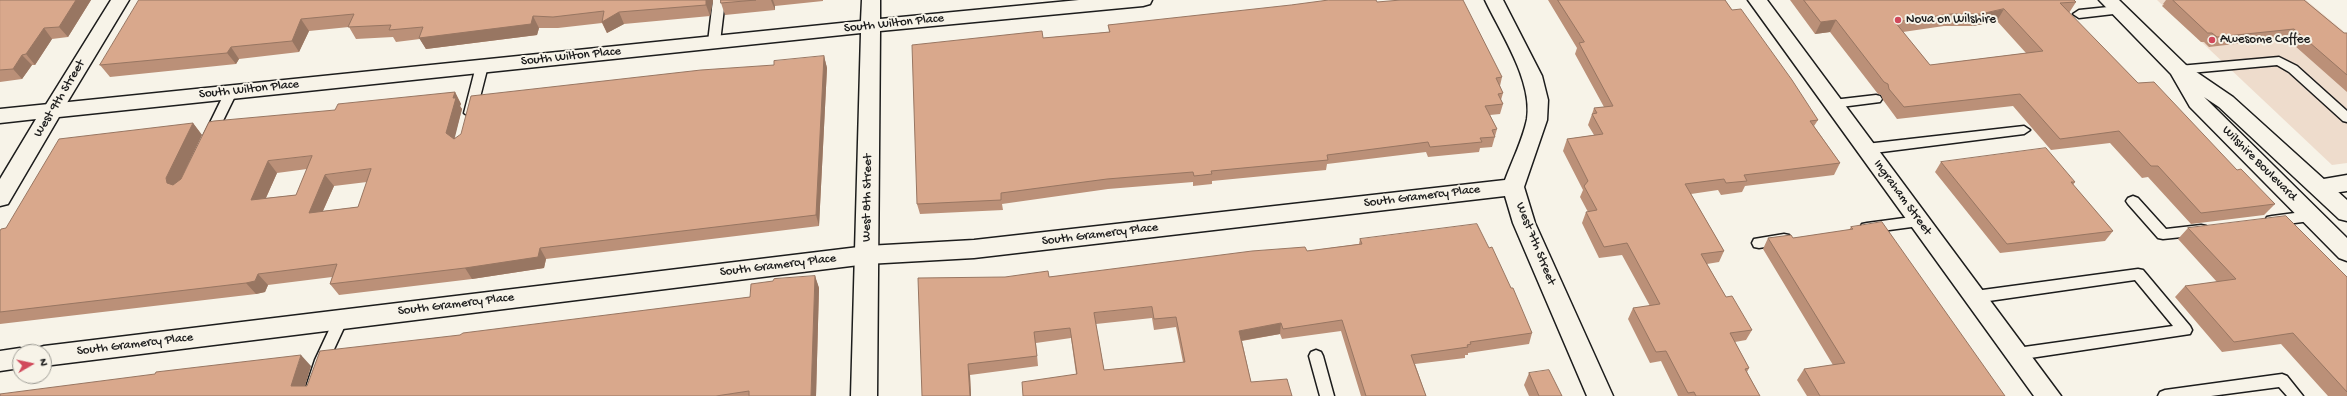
<!DOCTYPE html>
<html>
<head>
<meta charset="utf-8">
<style>
	body { margin:0 }
	#map { position:relative; width:2347px; height:396px; overflow:hidden; background:#f7f3e8; font-family:"Gochi Hand",sans-serif }
	canvas { display:block }
	.north { position:absolute; left:12px; top:344px; width:40px; height:40px; box-sizing:border-box; background:#f7f3e8; border:1px solid #9f9d96; border-radius:50%; rotate:81deg; font-size:11px; font-weight:700; line-height:16px; text-align:center; color:#1c1c1c }
	.north::after { content:''; display:block; margin:auto; width:14px; height:18px; background:#d1495b; clip-path:polygon(50% 0,100% 100%,50% 72%,0 100%) }
</style>
</head>
<body>
<div id="map">
<canvas width="2347" height="396"></canvas>
<div class="north">N</div>
</div>
<script>
const g = document.querySelector('canvas').getContext('2d');
g.lineJoin = 'round';
function paint(path, color) { g.fillStyle = color; g.fill(path, 'evenodd'); }
function strokePath(path, color, width, dash) { g.strokeStyle = color; g.lineWidth = width; g.lineCap = dash ? 'butt' : 'round'; g.setLineDash(dash || []); g.stroke(path); }
function write(font, color, halo, rows, align = 'center') {
  g.font = font + ' "Gochi Hand",sans-serif'; g.lineWidth = 4; g.setLineDash([]); g.textBaseline = 'middle'; g.strokeStyle = halo; g.fillStyle = color; for (const [text, x, y, turn = 0] of rows) {
    g.save(); g.translate(x, y); g.rotate((+turn || 0) * Math.PI / 180); g.textAlign = isNaN(turn) ? turn : align; if (halo) g.strokeText(text, 0, 0); g.fillText(text, 0, 0); g.restore();
  }
}
paint(new Path2D(`
	M2157,0h149l41,34v129l-15,2z`), '#eedccc');
const lane = new Path2D(`
	M713,0h12l-5,42 -6,4 -6,-4z
	M2118,6l6,4 -2,3 -43,5 -6,-4 6,-4z
	M2279,57l18,9 50,45v11l-4,-1 -54,-49 -12,-7 -98,9 -6,-4 6,-4z
	M482,62l6,4 -12,47 -6,4 -6,-4 12,-47z
	M231,88l6,4 -21,43 -2,3h-8l-2,-3 21,-43z
	M1876,95l4,1 2,3 -2,3 -47,6 -6,-4 6,-4z
	M2024,126l6,4 -6,4 -158,20 -6,-5 6,-5z
	M2133,196l5,2 28,31 35,-4 5,1 2,4 -2,4 -5,1 -38,4 -5,-1 -30,-34 -2,-3 2,-3z
	M2310,211l5,1 2,4 -2,4 -5,1 -38,5 -5,-1 -2,-4 2,-4 5,-1z
	M1919,216l5,1 2,4 -2,4 -5,1 -52,7 -5,-1 -2,-4 2,-4 5,-1z
	M1784,234l5,1 2,4 -2,4 -30,5 -5,-1 -2,-4 2,-4z
	M2138,269l5,1 47,56 2,4 -2,4 -173,26 -5,-2 -2,-4 2,-4 5,-2 156,-22 -38,-46 -160,23 -5,-2 -2,-4 2,-4 5,-2z
	M341,313l5,2 2,4 -19,41 -12,36h-14l12,-36 21,-45z
	M1316,350l5,2 2,4 11,40h-14l-11,-40 2,-4z
	M2282,374l5,2 16,20h-16l-8,-9 -68,9h-53l2,-4 5,-2z`);
const street = new Path2D(`
	M111,0h18l-70,116 -7,2 -7,-2 -3,-5z
	M1485,0h18l39,76 6,24 -1,20 -23,67 11,36 78,173h-26l-74,-173 -8,-27 -531,62 -107,6 -823,102v-14h-10l1,-3 9,-3 823,-100 107,-6 531,-60c7,-19 18,-41 22,-61 6,-38 -26,-85 -42,-119z
	M1748,0h19l294,396h-27z
	M2347,175v16l-27,4 -8,-2 -3,-6 3,-6z
	M20,348l9,4h-9v16l-20,3v-20z`);
const secondary = new Path2D(`
	M862,0h18v19l199,-19h73l-2,4 -7,2 -263,25 -3,365h-26l10,-363 -802,84 -51,87 -8,2v-27l36,-60 -36,4v-14l861,-88z`);
const primary = new Path2D(`
	M2099,0h20l67,65 47,32 114,103v21l-8,-2 -120,-112 -15,-10 143,141v23l-8,-3 -149,-151 -19,-33z`);
strokePath(lane, '#1c1c1c', 3);
strokePath(street, '#1c1c1c', 3);
strokePath(secondary, '#1c1c1c', 3);
strokePath(primary, '#1c1c1c', 3);
paint(lane, '#f7f3e8');
paint(street, '#f7f3e8');
paint(secondary, '#f7f3e8');
paint(primary, '#f7f3e8');
paint(new Path2D(`
	M0,0h91l-23,37 -16,2 -17,26h-3l-10,14 -22,3z
	M139,0h574l-3,16 -86,8 -17,9 -5,-10 -44,5h-19l-2,7 -111,14 -6,-10 -24,3 -3,-5 -37,2 -7,-12 -40,4 -10,21 -60,7 -3,5 -126,13 -10,-12z
	M721,0h102v1l-48,5v4l-50,5 -4,-12z
	M1548,0h177l7,10 86,110 -4,6 26,37 -6,12 -89,11 -3,6 -21,3 -3,-5 -27,4 33,57 -5,11 -12,2 19,33 26,33 -6,10 -11,2 14,26 -2,4 13,24h-82l-17,-35 -11,2 -22,-44 5,-11 17,-2 -28,-51 -23,3 -17,-35 4,-11h2l-8,-15 3,-7 -20,-39 4,-12 27,-4 -6,-10 4,-11 2,-6 10,-1 -29,-53 2,-6z
	M1790,0h284l2,2 -7,11 69,70 99,87 38,34 -11,11 -73,9 -43,-47 -6,1 -32,-35 -59,7 -38,-44 -116,13 -14,-19 -2,-5 -3,-1 -48,-62 -15,2zM1997,21l29,32 -96,12 -27,-33 41,-6h29z
	M2166,0h138l40,33h3v59l-61,-54 -77,9 -5,-5h-3l-39,-36 2,-2h-1z
	M1377,2l125,75 -2,9 3,7 -2,7 2,4 -3,10 -10,1 7,14 -5,18 -12,1 -1,4 -51,5 -2,-5 -99,12 -1,6 -114,11v3l-19,2v-4l-85,7 -106,15 1,6 -83,4 -3,-10 126,-166 66,-6 -1,-7z
	M824,56l3,12 -8,158 -273,33 -2,9 -72,11 -133,16 -9,-11 2,-7 -64,8 -3,7 -9,2 -256,30v-93l6,-3 187,-105 9,12 -17,36 150,-61 120,-18 6,12 -1,2 2,3 -8,29 320,-73zM307,169l-11,26 -30,3 11,-25zM367,182l-9,25 -35,4 11,-25z
	M1941,162l134,20 -2,3 40,46 -8,10 -105,12 -65,-81z
	M1851,227l154,169h-198l-10,-16 7,-11 29,-4 -70,-116 5,-11h25l56,-8z
	M2188,228l159,49v119h-19l-47,-52 -59,8 -47,-55 10,-11 32,-4 -39,-43z
	M1360,239l129,9 22,40 21,45 -3,11 -61,9v2h-3v3l-50,6 11,32h-65l-20,-65 -59,8 -2,-5 -38,7 9,41 -175,-8 -5,-36 -35,5 2,23 -68,9 1,21h-49l127,-119 258,-26 52,-7zM1152,318l2,12 22,-3 7,35 -79,8 -8,-46z
	M815,276l4,12 -3,108h-816l311,-30 -6,20h2l153,-51 290,-38z
	M1529,373l33,23h-33l-5,-11z`), '#bb9078');
paint(new Path2D(`
	M76,0h15l-23,37 -9,-10z
	M706,0h7l-3,16 -4,-11z
	M771,0h2l2,6v4z
	M2004,9l-7,12 -24,5 7,-12z
	M619,12l5,12 -17,9 -5,-11z
	M533,16l6,12 -2,7 -111,14 -7,-11z
	M301,19l8,12 -10,21 -7,-11z
	M1836,20l-6,12 -15,2 6,-12z
	M44,28l8,11 -17,26 -9,-11z
	M231,47l8,12 -3,5 -9,-11z
	M22,55l10,10 -10,14 -9,-10z
	M824,56l3,12 -8,158 -3,-11z
	M455,92l6,12 -1,2 2,3 -9,36 -7,-12 7,-35z
	M193,123l9,12 -26,54 -9,-6 -1,-5z
	M268,161l9,12 -17,38 -9,-11z
	M325,175l9,11 -17,38 -8,-11z
	M540,248l6,11 -2,9 -72,11 -7,-11z
	M258,274l10,11 -3,7 -9,2 -10,-11z
	M815,276l4,12 -3,108h-5z
	M1281,323l-1,11 -41,7v-10z
	M301,355l10,11 -9,30 -11,-10z
	M968,364l2,11 1,21h-1z`), '#987662');
const building = new Path2D(`
	M0,0h76l-17,27 -15,1 -18,26 -4,1 -9,14 -13,1z
	M139,0h567v5l-87,7 -17,10 2,-11 -51,6 -20,-1 -2,8 -112,14 4,-11 -34,3 2,-5 -43,2 6,-13 -53,5 -9,22 -61,6 -4,6 -127,12z
	M721,0h35l-35,3z
	M1329,0h47l1,2 24,-2h62l39,77 -6,1 7,15 -5,1 5,10 -18,2 12,23 -5,1 3,7 -15,1 2,4 -52,5 -2,-5 -101,13 1,5 -117,11 1,3 -18,2 -1,-4 -86,7 -106,14v7l-84,4 -5,-159 130,-14 1,7 67,-6 -2,-7 183,-20z
	M1558,0h167l7,10 9,-1 51,71 26,40 -8,1 30,42 -96,12 3,6 -21,2 -2,-4 -39,5 39,67 -23,3 25,43 6,-1 20,34 -22,3 19,35 -4,1 15,27h-64l-2,-4 -6,1 -22,-42 -10,1 -23,-44 27,-4 -33,-61 -23,4 -18,-35 11,-2 -13,-24 4,-5 -21,-42 36,-5 -11,-20 5,-1 -3,-5 19,-2 -34,-63 5,-1z
	M1804,0h270l2,2 -16,1 78,80 16,-1 83,88 4,-1 34,35 -74,9 -43,-47h-7l-32,-35 -59,8 -40,-45 -116,13 -15,-18 -1,-5 -4,-2 -48,-62 -15,2zM2004,9l39,42 -113,14 -35,-43 56,-8h29z
	M2173,0h131l40,33h3v42l-53,-46 -77,8 -5,-4h-4z
	M824,56l-8,159 -276,33 -2,9 -73,11 -135,16 7,-20 -79,10 -3,7 -9,2 -246,29v-81l1,-2 5,-1 53,-89 134,-16 -27,55 1,5 6,2 8,-6 28,-57 5,-1 121,-11 3,-6 117,-12 -2,6h3l-10,35 8,6 7,-5 10,-38 230,-26 73,-5v-4zM312,156l-16,39 -45,5 17,-39zM371,169l-13,38 -49,6 16,-38z
	M2046,148l29,34h-4l42,49 -106,13 -66,-82z
	M2286,216l61,61v115l-54,-59 -59,9 -49,-56 51,-7 -48,-51z
	M1882,222l123,174h-185l-16,-27 41,-6 -77,-125 23,-3 2,3 60,-9 -2,-2z
	M1477,224l12,24 3,-1 19,41h2l19,45 -62,9 1,2 -4,1 1,2 -57,8 15,41h-60l-24,-76 -59,9 -2,-6 -42,8 12,51 36,-3 5,17h-269l-1,-14 55,-8 -7,-46 -36,4 3,24 -69,8 2,32h-48l-4,-118 87,-1 43,-6 1,6 203,-26 53,-4 2,4 55,-7 -2,-5zM1152,307l2,12 22,-2 9,45 -81,8 -10,-57z
	M815,276l-4,120h-62v-5l-33,5h-716v-2l155,-20 1,-2 145,-17 -10,31h16l13,-35 140,-16 3,-2 287,-36 1,-13 22,-3 1,-2z
	M1549,370l13,26h-23l-10,-23z`);
paint(building, '#d9a88c');
strokePath(building, '#987662', 1);
for (const [x, y, r, color] of [
	[1898,20,4,"#d1495b"],
	[2212,40,4,"#d1495b"]
]) { const dot = new Path2D(); dot.arc(x, y, r, 0, 2 * Math.PI); g.fillStyle = color; g.fill(dot); strokePath(dot, '#f7f3e8', 1.5); }
write('13px', '#1c1c1c', '#f7f3e8', [
	["Nova on Wilshire",1906,20],
	["Awesome Coffee",2220,40]
], 'left');
write('13px', '#1c1c1c', '#f7f3e8', [
	["South Wilton Place",894,24,-6],
	["South Wilton Place",571,57,-6],
	["South Wilton Place",249,90,-6],
	["West 9th Street",60,99,-59],
	["Wilshire Boulevard",2259,164,45],
	["South Gramercy Place",1422,197,-7],
	["West 8th Street",868,198,-89],
	["Ingraham Street",1902,198,54],
	["South Gramercy Place",1100,235,-7],
	["West 7th Street",1535,244,68],
	["South Gramercy Place",778,266,-7],
	["South Gramercy Place",456,305,-7],
	["South Gramercy Place",135,345,-7]
]);
</script>
</body>
</html>
